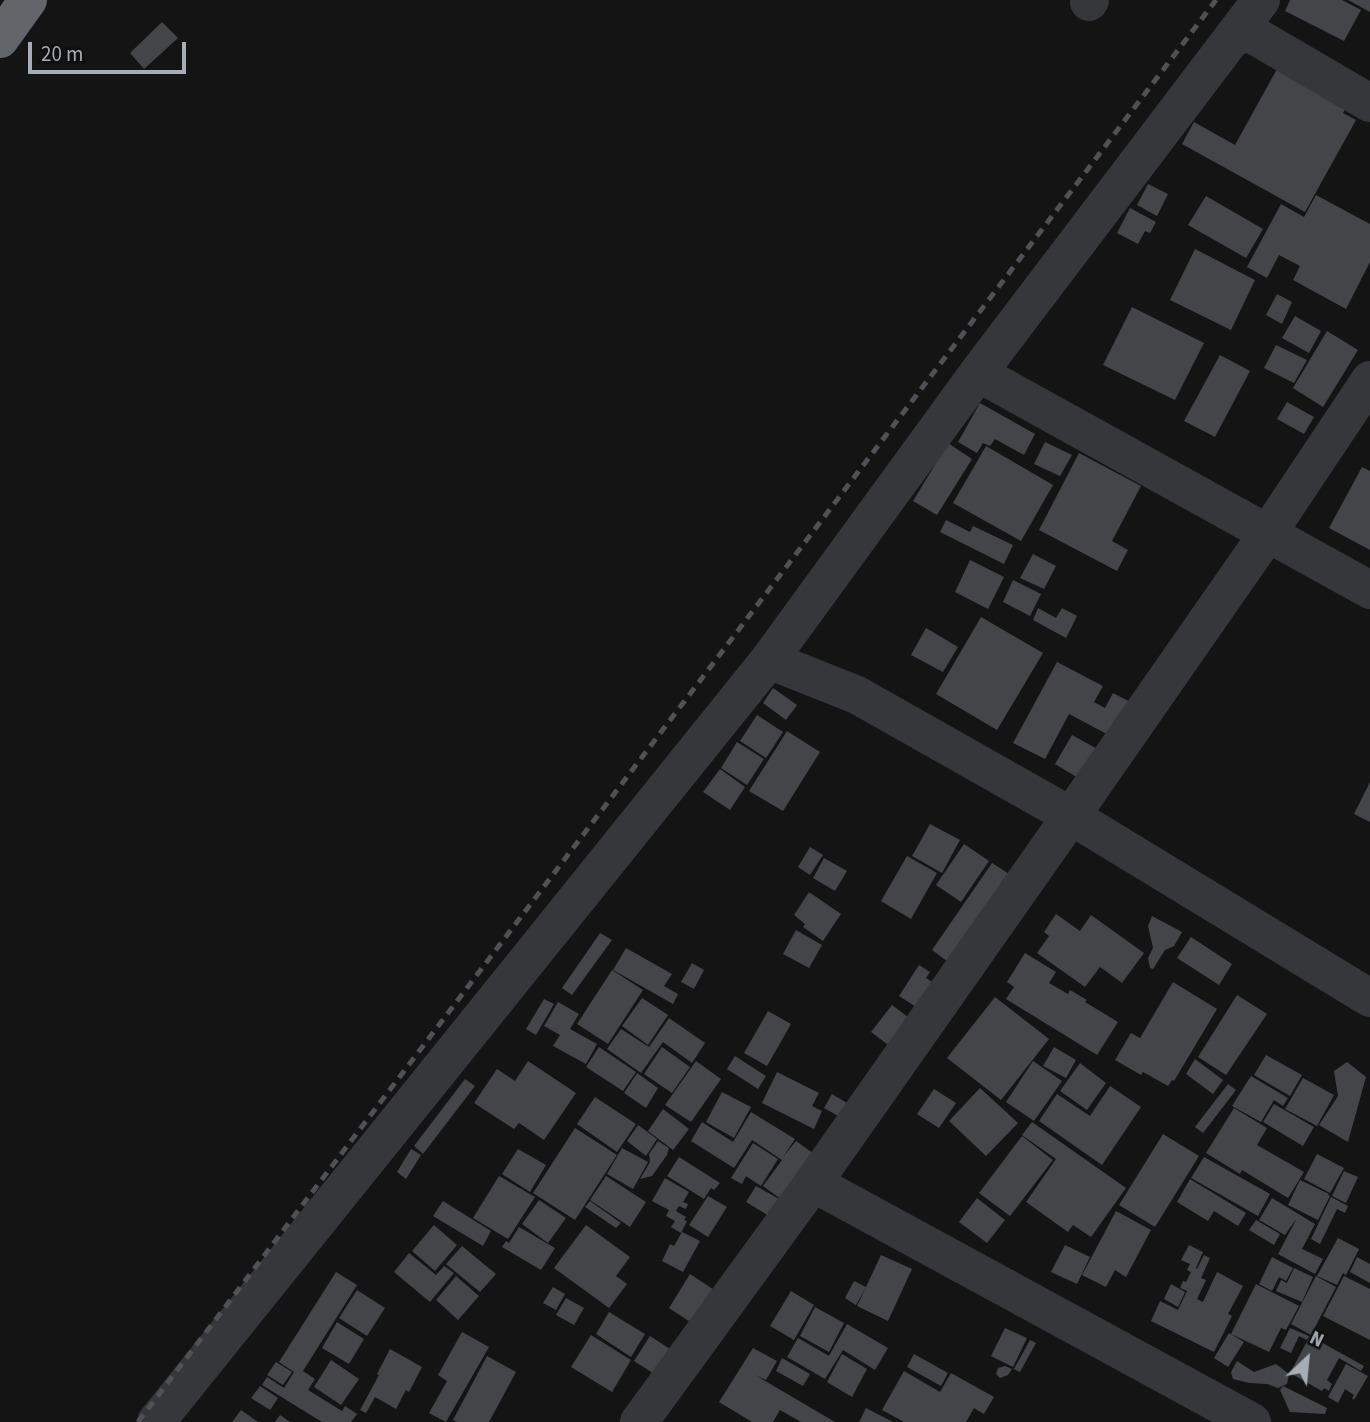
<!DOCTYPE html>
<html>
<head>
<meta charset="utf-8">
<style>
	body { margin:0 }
	#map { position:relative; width:1370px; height:1422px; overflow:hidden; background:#141415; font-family:"Source Sans 3",sans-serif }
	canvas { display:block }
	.north { position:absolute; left:1272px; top:1324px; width:70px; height:70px; -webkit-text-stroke:5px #0f0f10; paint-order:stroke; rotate:26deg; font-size:19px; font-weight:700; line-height:28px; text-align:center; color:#a7adb4 }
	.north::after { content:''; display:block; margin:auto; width:24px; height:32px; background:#a7adb4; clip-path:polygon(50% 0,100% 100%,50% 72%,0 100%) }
	.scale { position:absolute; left:28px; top:42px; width:158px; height:32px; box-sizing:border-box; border:4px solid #a7adb4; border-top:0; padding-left:9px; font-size:21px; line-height:24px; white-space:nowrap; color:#a7adb4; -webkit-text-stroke:5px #0f0f10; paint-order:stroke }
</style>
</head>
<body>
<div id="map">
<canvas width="1370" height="1422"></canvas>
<div class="north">N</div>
<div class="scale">20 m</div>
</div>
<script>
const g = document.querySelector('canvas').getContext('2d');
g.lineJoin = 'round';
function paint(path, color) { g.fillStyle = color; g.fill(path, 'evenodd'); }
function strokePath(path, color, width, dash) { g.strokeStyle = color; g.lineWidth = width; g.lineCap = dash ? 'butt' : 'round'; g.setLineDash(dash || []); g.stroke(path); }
paint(new Path2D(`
	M1290,0h52l19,10 -17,31 -59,-30z
	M1348,0h22v12z
	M162,22l16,16 -34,31 -14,-16z
	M1277,69l73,31 -7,13 13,7 -51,92 -123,-68 12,-22 41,23z
	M1148,184l20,10 -11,22 -20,-11z
	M1316,195l54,29v38l-24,47 -53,-29 7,-14 -21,-11 -12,23 -20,-11 34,-63 23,13z
	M1206,196l57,33 -17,29 -58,-33z
	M1130,208l26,14 -6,11 -5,-2 -7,13 -21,-11z
	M1195,249l60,31 -24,50 -61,-30z
	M1277,294l15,8 -10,22 -16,-9z
	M1132,307l72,36 -29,57 -72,-35z
	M1295,316l26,15 -12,22 -27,-15z
	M1327,331l31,19 -35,57 -30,-19z
	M1276,345l31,15 -13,23 -30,-15z
	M1220,355l30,16 -35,66 -31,-16z
	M1287,402l27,15 -10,17 -27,-15z
	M980,403l55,31 -11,21 -29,-16 -5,7 -7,-3 -6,10 -19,-11z
	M1045,442l27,13 -12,21 -26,-12z
	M948,443l24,16 -35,56 -24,-14z
	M986,446l67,39 -32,56 -68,-38z
	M1079,453l62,33 -29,55 16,9 -11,21 -78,-41z
	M1362,467l8,4v79l-41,-22z
	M946,520l24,12 3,-6 40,19 -9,19 -64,-32z
	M1033,554l23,12 -12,23 -24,-11z
	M970,560l34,17 -16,32 -33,-17z
	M1013,580l28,14 -11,22 -27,-14z
	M1038,608l18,10 6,-10 15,8 -11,22 -33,-18z
	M981,617l62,36 -46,77 -61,-36z
	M926,628l32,19 -15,25 -32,-17z
	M1057,662l46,24 -9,16 11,6 8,-15 25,13 -18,35 -51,-27 -24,45 -32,-16z
	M773,688l24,17 -11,15 -23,-17z
	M757,715l26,17 -17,26 -26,-17z
	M787,731l33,21 -37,59 -34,-20z
	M1072,735l29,16 -18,30 -28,-17z
	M737,742l27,17 -17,26 -26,-17z
	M720,769l25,18 -15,23 -27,-18z
	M1370,782v40l-16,-8z
	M930,824l30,16 -18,33 -30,-17z
	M964,844l25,17 -28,41 -25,-17z
	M810,847l13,8 -13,20 -12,-8z
	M907,856l30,17 -26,46 -30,-18z
	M824,858l23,13 -12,20 -22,-13z
	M992,863l28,18 -61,89 -27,-20z
	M809,892l32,22 -18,27 -20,-14 2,-3 -11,-9z
	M1056,914l24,17 11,-16 53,38 -22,30 -22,-16 -15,20 -48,-34 12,-17 -5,-4z
	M1152,916l30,16 -8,14 -9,4 -12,19 -3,-1 -2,-10 5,-10 -5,-22z
	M796,930l26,15 -13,23 -26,-14z
	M600,933l12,7 -40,55 -10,-7z
	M1191,937l41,27 -13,21 -42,-27z
	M626,948l46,26 -8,12 14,8 -5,10 -60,-34z
	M1025,953l31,19 -7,11 19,11 2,-4 17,10 -2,2 33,20 -21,33 -91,-56 8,-12 -7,-5z
	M692,963l12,7 -10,19 -13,-7z
	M919,965l11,7 -4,6 11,7 -16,25 -22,-14z
	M612,970l31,20 -35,54 -31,-20z
	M1173,982l44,27 -43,72 -2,-1 -4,6 -25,-14 -2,3 -26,-15 16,-27 9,5z
	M1237,995l30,19 -41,61 -28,-18z
	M995,997l54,42 -48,61 -54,-42z
	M642,998l26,17 -20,30 -26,-19z
	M544,999l10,5 -18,31 -10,-6z
	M558,1002l21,12 -9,15 27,15 -11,20 -33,-18 7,-11 -16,-9z
	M892,1005l24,18 -21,27 -24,-18z
	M768,1011l23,13 -24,42 -23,-13z
	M669,1018l36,25 -13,20 -29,-21 -22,31 -34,-24 14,-20 28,18z
	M599,1047l37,25 -13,19 -37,-24z
	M662,1047l28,20 -18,26 -28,-19z
	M1054,1047l22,13 -10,18 -23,-12z
	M1266,1055l36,20 -12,21 -36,-21z
	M735,1056l31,20 -8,13 -31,-20z
	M1195,1059l28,21 -10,14 -27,-20z
	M528,1061l48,32 -32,47 -25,-17 -5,6 -40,-26 23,-34 18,12z
	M696,1061l25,18 -30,43 -26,-17z
	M1033,1061l29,20 -28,40 -28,-19z
	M1347,1062l19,15 -18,65 -29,-17 19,-29 -4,-25z
	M1080,1063l26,20 -19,27 -27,-19z
	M777,1072l42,21 -7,13 10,5 -8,18 -52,-26z
	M637,1073l21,15 -12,20 -22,-15z
	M1251,1076l37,22 -5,8 -9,-6 -13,22 -29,-16z
	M1303,1078l31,17 -17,31 -32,-17z
	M465,1079l10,7 -52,68 -9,-8z
	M1228,1084l8,6 -33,43 -8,-6z
	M1110,1086l31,21 -39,58 -63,-44 18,-27 33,22z
	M980,1088l38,35 -32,33 -37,-35z
	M934,1089l22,14 -17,25 -22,-14z
	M722,1092l29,15 -17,31 -28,-16z
	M832,1094l15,9 -7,14 -16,-9z
	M595,1097l41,27 -19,28 -40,-28z
	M1274,1104l40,23 -11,19 -40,-24z
	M1234,1108l33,20 -10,17 47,27 -16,26 -46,-28 -2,4 -34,-21z
	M663,1109l26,20 -16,21 -25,-19z
	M751,1112l44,27 -12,18 13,-16 21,15 -32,46 -22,-16 19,-26 -30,-20 -18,28 -43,-27 11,-19 31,20z
	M1032,1122l94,66 -35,49 -18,-12 -5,7 -42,-30 30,-43 -34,-24z
	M638,1125l19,14 -11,17 -19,-15z
	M575,1128l42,27 -42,65 -42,-27z
	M1163,1134l36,22 -44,71 -36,-22z
	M1022,1136l31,24 -43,56 -31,-23z
	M658,1141l11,7 -2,7 -15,21 -12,3 10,-17 -1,-8z
	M753,1143l25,16 -17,27 -15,-10 -4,8 -11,-6z
	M622,1148l26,14 -15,27 -26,-15z
	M411,1149l10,6 -15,24 -9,-7z
	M518,1149l28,16 -16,27 -28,-18z
	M1317,1154l27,14 -14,25 -26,-14z
	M679,1157l41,26 -6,7 -3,-2 -7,11 -37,-23z
	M1204,1157l66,37 -12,22 -67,-38z
	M1344,1171l14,6 -12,26 -14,-7z
	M499,1176l36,21 -27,42 -35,-21z
	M606,1176l40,26 -16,25 -40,-27z
	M665,1178l24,14 -6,10 5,2 -2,5 -7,-3 -3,5 10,6 -2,3 3,1 -6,12 -10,-6 4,-6 -9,-5 3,-6 -17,-9z
	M1190,1179l56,34 -8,13 -24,-15 -6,10 -31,-19z
	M1300,1180l29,14 -1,1 2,1 -12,24 -30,-15z
	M756,1186l32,18 -9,18 -33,-20z
	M708,1196l19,11 -19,30 -19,-12z
	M1331,1197l17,9 -3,7 -8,-4 -17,35 -9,-5z
	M977,1198l28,22 -18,23 -28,-21z
	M1272,1198l43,26 -13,25 21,10 -8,15 -37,-20 19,-36 -12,17 -26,-15z
	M539,1200l27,18 -18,25 -26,-19z
	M443,1201l48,30 -8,15 -50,-30z
	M590,1201l31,22 -5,5 -31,-21z
	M1116,1211l35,19 -25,47 -11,-7 -9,17 -24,-12z
	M1256,1220l24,14 -6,11 -25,-15z
	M434,1225l23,20 -22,26 -23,-20z
	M586,1225l44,32 -14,19 11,8 -18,24 -55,-40z
	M519,1227l36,21 -14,22 -39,-23 4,-6 3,2z
	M682,1232l18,9 -17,31 -21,-11 8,-17 4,2z
	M1338,1238l21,11 -13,26 -3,-2 -6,12 -20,-9z
	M1065,1245l25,12 -13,27 -26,-12z
	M1189,1245l14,7 -7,16 1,1 7,-14 6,3 -9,20 5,2 -9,19 6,3 14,-30 26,14 -15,28 4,2 -18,36 -63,-31 9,-20 18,9 9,-19 -7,-3 3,-7 3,1 5,-10 -4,-2 3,-6 -9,-4z
	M462,1246l34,28 -16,18 -34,-28z
	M409,1253l27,22 8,-9 10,7 -24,29 -36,-30z
	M881,1255l31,14 -24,52 -31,-15z
	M1272,1257l21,11 -7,13 -7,-4 -7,14 -13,-7z
	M1357,1257l13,7v19l-20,-11z
	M1294,1268l19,9 -11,25 -26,-11 5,-11 6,3z
	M336,1272l21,13 -54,86 12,8 -7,11 34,21 3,-5 12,8 -6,8h-29l-60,-37 5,-8 17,11 10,-16 -15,-10z
	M690,1274l32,21 -21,34 -32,-21z
	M456,1276l23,20 -21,24 -22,-20z
	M1316,1276l20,11 -25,48 -20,-11z
	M1344,1276l26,13v51l-47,-24z
	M854,1281l12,6 -10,18 -11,-7z
	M1171,1284l14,8 -7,15 -14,-8z
	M1256,1284l43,22 -13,24 -5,-2 -12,24 -38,-18z
	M553,1287l12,7 -9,16 -13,-7z
	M357,1290l28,18 -18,28 -28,-18z
	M791,1291l23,14 -20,35 -24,-14z
	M566,1298l18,10 -10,17 -18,-10z
	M815,1307l29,16 -15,29 -29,-16z
	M609,1312l36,22 -14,23 -35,-23z
	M337,1322l27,17 -15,25 -27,-16z
	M847,1324l41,24 -13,22 -32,-20 -18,29 -38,-22 11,-19 31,18z
	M1005,1328l22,10 -14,29 -22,-11z
	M1290,1328l19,8 -2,4 -8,-4 -8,17 -11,-5z
	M462,1332l27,15 -43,75 -17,-9 18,-32 -9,-6z
	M1229,1333l15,9 -16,25 -14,-9z
	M591,1335l40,25 -19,32 -41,-25z
	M650,1336l23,15 -17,24 -22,-14z
	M1310,1336l54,30 -3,5 -22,-13 -12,22 5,4 -3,7 -5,-3 -2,3 -32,-18z
	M1030,1340l6,3 -16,29 -6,-3z
	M753,1348l24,13 -11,19 -11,-5 80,47h-34l-21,-12 -7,12h-21l-33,-20z
	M390,1349l32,18 -13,25 -3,-2 -10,19 -21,-12 -9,16 -6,-3 19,-35 -2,-1z
	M842,1354l25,15 -15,28 -25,-15z
	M914,1354l34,19 -7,13 -34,-19z
	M487,1356l29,16 -27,50h-32l-4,-2z
	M782,1358l28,16 -7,12 -27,-15z
	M331,1360l28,19 -18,26 -27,-18z
	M1237,1361l17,11 22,-8 13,10 -2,10 -9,4 -11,-4 -18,-1 -16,-4 -2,-7z
	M276,1362l16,10 -9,13 -16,-10z
	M1346,1364l22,12 -14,24 -2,-2 2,-3 -9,-6 -7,14 -10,-6z
	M1005,1366l7,3 -4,6 -8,3 -4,-4 2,-6z
	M904,1371l36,21 11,-19 43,24 -10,17 -10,-6 -8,14h-62l-22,-12z
	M260,1386l18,12 -8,12 -19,-12z
	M1283,1386l44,22 -2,6 -35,-2 -10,-22z
	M866,1408l27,14h-34z
	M241,1410l17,12h-26z
	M280,1415l10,7h-15z`), '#434548');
strokePath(new Path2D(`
	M1089,2l1,-2
	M1233,37l17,-4 120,70
	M978,373l392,217
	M769,660l88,35 214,121 299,182
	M813,1183l439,239
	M156,1422l613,-762 209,-287 283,-373
	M639,1422l174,-239 258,-367 197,-283 102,-153`), '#35373a', 38);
strokePath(new Path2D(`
	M0,39l28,-39`), '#62666b', 38);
strokePath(new Path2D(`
	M138,1422l1078,-1422`), '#4f5155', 5, [9, 7]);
</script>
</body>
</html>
